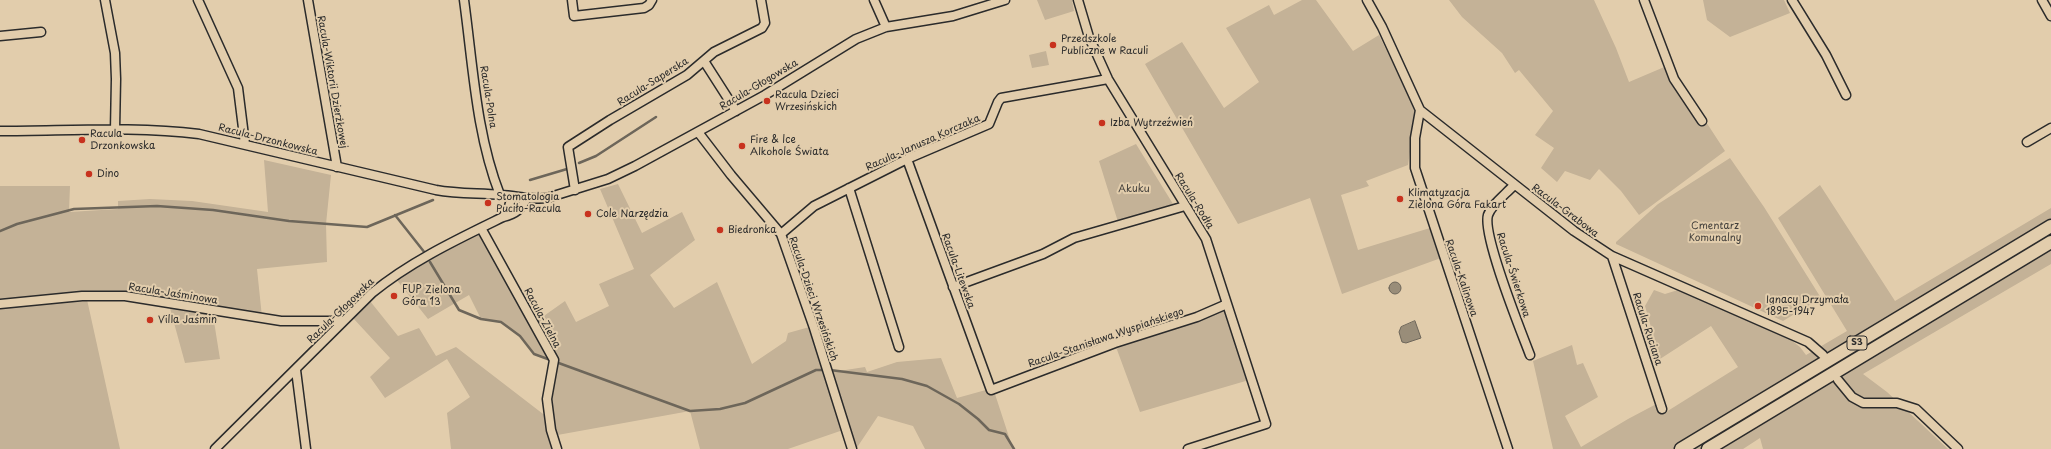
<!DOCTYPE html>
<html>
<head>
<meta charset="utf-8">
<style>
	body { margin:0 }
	canvas { display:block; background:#e2cdac }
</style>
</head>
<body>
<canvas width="2051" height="449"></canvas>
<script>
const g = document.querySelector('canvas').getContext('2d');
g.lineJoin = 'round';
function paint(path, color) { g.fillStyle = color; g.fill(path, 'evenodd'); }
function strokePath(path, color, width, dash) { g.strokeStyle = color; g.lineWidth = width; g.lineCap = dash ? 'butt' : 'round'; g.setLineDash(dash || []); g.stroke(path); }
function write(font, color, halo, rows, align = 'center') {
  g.font = font + ' "Playpen Sans",sans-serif'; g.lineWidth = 4; g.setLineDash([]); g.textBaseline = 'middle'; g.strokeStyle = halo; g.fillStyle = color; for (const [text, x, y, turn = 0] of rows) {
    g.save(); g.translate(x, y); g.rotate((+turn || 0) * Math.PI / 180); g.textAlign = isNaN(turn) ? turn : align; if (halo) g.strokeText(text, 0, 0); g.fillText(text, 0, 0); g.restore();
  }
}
paint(new Path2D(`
	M1037,0h35l2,11 -29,9z
	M1302,0h14l37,51 26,-16 37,76 -8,54 -42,16 3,5 -28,9 17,55 72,-22 11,30 -99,36 -32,-96 -72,26 -93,-160 37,-22 42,66 35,-26 -33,-54 43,-23 5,10z
	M1449,0h145l22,48 13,34 40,-17 56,86 -86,64 -18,-24 -22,-22 -9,11 -25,-9 -8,11 -16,-14 13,-20 -19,-13 18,-24 -34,-41 -4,3 -13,-20 -40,-36z
	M1703,0h81l6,13 -60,24 -23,-17z
	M1046,51l3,14 -17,3 -3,-13z
	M1136,144l37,60 -55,18 -19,-61z
	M1730,158l34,49 57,91 -38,23 -167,-77v-2l42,-38z
	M264,160l67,15 -5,49 1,38 -70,7 5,48 -50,-8 8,50 -35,4 -17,-62 -82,-6 34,154h-120v-263h70l-1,26 49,-3v-8l32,-2 42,2 76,11z
	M618,184l24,49 40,-21 13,28 -45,35 24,33 43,-26 35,82 34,-23 2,-8 25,-7 13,44 13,1 26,-4 2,5 30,-10 44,-4 16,40 36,-10 20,61h-88l-12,-23 -35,-10 -22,33 -13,-19 -55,19h-88l-10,-38 -138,25 3,13h-104l-4,-36 23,-16 -23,-38 -62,39 -15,-21 20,-19 -37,-40 17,-17 28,35 21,-8 17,28 20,-9 91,70 6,-56 -19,-7 -14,-18 -19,-14 -20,-3 -12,-24 -41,24 -32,-40 21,-13 64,-32 50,91 34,-24 11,21 33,-16 -10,-22 35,-15 -34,-80z
	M1820,185l75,116 156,-93v56l-188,110 24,18 61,57h-185l-3,-11 -17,11h-190l-20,-88 39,-16 5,20 6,-2 15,34 -33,19 16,31 47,-28 34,-18 4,11 72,-45 -27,-41 -51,33 -15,-53 9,-16 11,4 13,-4 108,46 14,11 6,8 41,-24 -69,-113z
	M1225,308l24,72 -109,32 -24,-65z`), '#c4b297');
const water = new Path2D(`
	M1389 288a6 6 0 1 1 12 0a6 6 0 1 1-12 0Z
	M1415,321l6,17 -15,5 -4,-1 -3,-10 2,-5z`);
paint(water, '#998d79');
strokePath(water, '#6d665a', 1);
strokePath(new Path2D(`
	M579,163l17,-7 60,-39
	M530,180l37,-11
	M395,215l30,38
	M0,231l17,-7 57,-15 83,-3 56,4 76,11 78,6 66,-27
	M430,262l29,48 22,9 20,3 19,14 14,18 156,57 30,-2 25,-6 71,-33h8
	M830,370l72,9 25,7 32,18 19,15 11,11 16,4 9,15`), '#6d665a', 2.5);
const minor = new Path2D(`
	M105,0l10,53 1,26 -1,51
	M198,0l40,88 7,56
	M308,0l29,167
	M464,0c9,65 12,134 36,195
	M572,0l2,16 70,-8 5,-3 3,-5
	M874,0l12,27
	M1078,0l11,37 19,42 98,160 60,185 -78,25
	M1367,0l15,27 38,83 154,121 38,25 196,86 15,13
	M1644,0l30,79 28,42
	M1792,0l34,55 20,40
	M2042,0l9,16
	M0,36l41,-4
	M704,61l32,50
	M1420,110l-5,28v30l93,281
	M0,131c66,0 134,-5 199,3l237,56c22,4 43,3 65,5 16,1 30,5 46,3l61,-19 27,-13 130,-71 91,-56 30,-12 67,-11 52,-16
	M698,132l33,43 50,59 33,94 38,121
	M2027,142l24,-14
	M907,159l84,231 124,-47 82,-26 30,-13
	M1514,185c-8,9 -22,19 -26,30 -6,20 33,116 42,140
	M849,188l50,159
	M575,190l-7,-43 42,-27 77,-45 27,-23 48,-24 3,-5 -4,-23
	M503,217l5,-7 4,-14
	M481,228l73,132 -7,39 4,31 6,19
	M781,234l33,-28 93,-47 82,-35 9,-22 3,-4 107,-19
	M1612,256l50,153
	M953,287l90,-33 31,-16 111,-32
	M0,304l82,-8h43l156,25h62
	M296,370l10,79
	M1838,380l14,17 11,6h34l19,6 42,40
	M215,449l157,-156c39,-32 86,-54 131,-76 13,-3 18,-8 24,-19`);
const highway = new Path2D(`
	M1681,449l370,-223
	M1708,449l343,-207`);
strokePath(minor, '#2b2b2b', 11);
strokePath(highway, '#2b2b2b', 15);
strokePath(minor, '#e2cdac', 8);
strokePath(highway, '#e2cdac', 12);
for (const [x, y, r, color] of [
	[1053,45,4,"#c8321e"],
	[767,101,4,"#c8321e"],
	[1102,123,4,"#c8321e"],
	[82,140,4,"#c8321e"],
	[742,146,4,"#c8321e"],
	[89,174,4,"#c8321e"],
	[1400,199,4,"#c8321e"],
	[488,203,4,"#c8321e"],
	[588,214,4,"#c8321e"],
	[720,230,4,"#c8321e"],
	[394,296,4,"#c8321e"],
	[1758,306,4,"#c8321e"],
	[150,320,4,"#c8321e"]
]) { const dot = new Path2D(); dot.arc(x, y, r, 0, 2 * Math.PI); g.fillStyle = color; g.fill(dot); strokePath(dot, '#e2cdac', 1.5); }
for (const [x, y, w] of [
	[1857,343,20]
]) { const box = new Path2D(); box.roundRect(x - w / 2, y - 7, w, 14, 3); g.fillStyle = '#e2cdac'; g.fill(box); strokePath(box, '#2b2b2b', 1); }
write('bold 9px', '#2b2b2b', null, [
	["S3",1857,343]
]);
write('10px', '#2b2b2b', '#e2cdac', [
	["Przedszkole",1061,39],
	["Publiczne w Raculi",1061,51],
	["Racula Dzieci",775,95],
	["Wrzesińskich",775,107],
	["Izba Wytrzeźwień",1110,123],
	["Racula",90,134],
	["Drzonkowska",90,146],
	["Fire & Ice",750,140],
	["Alkohole Świata",750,152],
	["Dino",97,174],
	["Klimatyzacja",1408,193],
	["Zielona Góra Fakart",1408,205],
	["Stomatologia",496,197],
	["Puciło-Racula",496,209],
	["Cole Narzędzia",596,214],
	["Biedronka",728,230],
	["FUP Zielona",402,290],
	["Góra 13",402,302],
	["Ignacy Drzymała",1766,300],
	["1895-1947",1766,312],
	["Villa Jaśmin",158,320]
], 'left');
write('10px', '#2b2b2b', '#e2cdac', [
	["Racula-Wiktorii Dzierżkowej",332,82,80],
	["Racula-Saperska",653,82,-32],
	["Racula-Głogowska",759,85,-31],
	["Racula-Polna",488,97,81],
	["Racula-Drzonkowska",268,140,14],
	["Racula-Janusza Korczaka",923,143,-24],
	["Racula-Rodła",1194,201,58],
	["Racula-Grabowa",1565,211,37],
	["Racula-Litewska",958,271,70],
	["Racula-Świerkowa",1513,275,72],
	["Racula-Kalinowa",1461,278,71],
	["Racula-Jaśminowa",173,294,9],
	["Racula-Dzieci Wrzesińskich",813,299,71],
	["Racula-Głogowska",341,311,-44],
	["Racula-Zielna",542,318,62],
	["Racula-Ruciana",1647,329,72],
	["Racula-Stanisława Wyspiańskiego",1106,338,-19]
]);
write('10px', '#423f3b', '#e2cdac', [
	["Akuku",1134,189],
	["Cmentarz",1715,226],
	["Komunalny",1715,238]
]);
</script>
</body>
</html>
